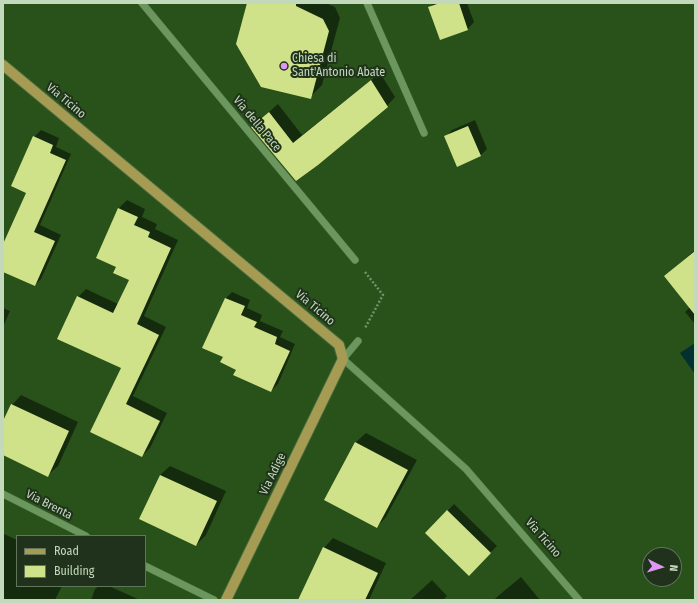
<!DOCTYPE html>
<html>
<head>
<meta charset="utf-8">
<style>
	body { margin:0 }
	#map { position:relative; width:698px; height:603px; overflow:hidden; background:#29521b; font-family:"Fira Sans Condensed",sans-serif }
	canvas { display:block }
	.frame { position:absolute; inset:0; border:4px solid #c2d9bb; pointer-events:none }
	.legend { position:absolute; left:16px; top:535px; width:130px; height:52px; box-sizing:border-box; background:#20321b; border:1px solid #61755b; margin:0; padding:5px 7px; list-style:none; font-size:12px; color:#c2d9bb }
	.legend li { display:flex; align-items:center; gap:8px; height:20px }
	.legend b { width:20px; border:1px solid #61755b }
	.north { position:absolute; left:642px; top:547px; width:40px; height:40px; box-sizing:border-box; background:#20321b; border:1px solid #61755b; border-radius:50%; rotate:95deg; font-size:11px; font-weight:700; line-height:16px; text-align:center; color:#c2d9bb }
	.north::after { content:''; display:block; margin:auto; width:14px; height:18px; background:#de98f2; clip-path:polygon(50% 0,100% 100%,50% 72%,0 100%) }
</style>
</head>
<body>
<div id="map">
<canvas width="698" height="603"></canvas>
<div class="frame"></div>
<ul class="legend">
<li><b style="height:5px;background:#a59b53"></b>Road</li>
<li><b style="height:11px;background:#cfe289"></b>Building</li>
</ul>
<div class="north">N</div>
</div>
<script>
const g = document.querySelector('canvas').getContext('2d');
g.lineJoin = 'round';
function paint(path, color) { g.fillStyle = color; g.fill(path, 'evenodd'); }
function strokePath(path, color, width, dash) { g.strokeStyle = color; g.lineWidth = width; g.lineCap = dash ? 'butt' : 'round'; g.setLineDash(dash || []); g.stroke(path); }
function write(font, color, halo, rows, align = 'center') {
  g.font = font + ' "Fira Sans Condensed",sans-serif'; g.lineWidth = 4; g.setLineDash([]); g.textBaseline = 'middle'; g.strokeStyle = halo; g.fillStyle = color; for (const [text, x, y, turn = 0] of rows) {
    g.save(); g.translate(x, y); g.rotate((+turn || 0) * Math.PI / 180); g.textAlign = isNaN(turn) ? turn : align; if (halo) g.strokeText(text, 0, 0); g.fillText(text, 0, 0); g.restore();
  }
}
paint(new Path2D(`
	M695,343v31l-15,-21z`), '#033031');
paint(new Path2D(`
	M248,3h78l9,4 5,11 -18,67 -12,12z
	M434,3h33l7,19 -6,7 -28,10 -11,-31z
	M380,73l15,24 -8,9 -91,73 -44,-52 26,-23 24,31z
	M475,120l12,29 -6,6 -23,10 -12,-28 6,-7z
	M41,130l18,8 -3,9 15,7 -31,71 21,10 -20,44 -6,6 -32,-14v-24l24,-55 7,-55z
	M127,200l18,9 -3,8 15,7 -2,5 23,11 -34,76 22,11 -33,69 34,17 -17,35 -8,8 -51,-25 31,-63 -44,-71 8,-8 32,15 13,-25 -14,-13 -20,-9 22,-49z
	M695,250v74l-10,-12 5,-5 -25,-31z
	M232,292l18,8 -3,8 15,7 -2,6 23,10 -3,6 15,7 -17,40 -7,7 -34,-22 -13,-13 2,-58z
	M3,308l7,3 -7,16z
	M21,395l57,27 -20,44 -10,9 -45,-21v-30l9,-19z
	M366,433l51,27 -31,57 -9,10 -52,-28 31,-57z
	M170,466l56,25 -20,44 -10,10 -55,-26 19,-44z
	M454,504l43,42 -28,28 -43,-41z
	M4,534l13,6v46h45l-7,14h-49l-3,-2v-63z
	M333,538l53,25 -17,37h-70l25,-52z
	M521,577l19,23h-46l4,-4z
	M432,580l15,16 -4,4h-33z
	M99,586h10l31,14h-49l4,-11z`), '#0007');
paint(new Path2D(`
	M247,3h49v3l27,13 6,12 -18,68 -50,-12 -25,-43z
	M440,3h19l9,27 -28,10 -12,-33z
	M371,80l17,27 -70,58 -22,16 -45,-54 18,-15 24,31z
	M468,126l13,30 -24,11 -13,-31z
	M33,136l20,9 -3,8 16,7 -32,72 21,9 -20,45 -32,-14v-28l23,-51 -15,-7z
	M118,208l20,9 -4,8 16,7 -2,5 23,11 -34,76 22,11 -33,69 34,17 -18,36 -52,-25 31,-64 -64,-29 20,-43 36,17 16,-33 -16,-7 3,-6 -20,-9z
	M695,251v64l-31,-39z
	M225,298l20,8 -4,9 16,7 -3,5 23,10 -2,7 15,7 -19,41 -38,-17 3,-5 -16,-8 3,-5 -21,-9z
	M11,404l58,27 -21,46 -45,-22v-34z
	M355,442l53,28 -31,58 -53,-28z
	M160,475l57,26 -21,45 -57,-27z
	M447,510l44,43 -22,23 -44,-43z
	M323,547l55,26 -13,27h-67z`), '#cfe289');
const minor = new Path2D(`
	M142,3l213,257
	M367,3l57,130
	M358,341l-15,18 123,110 113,131
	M3,494l83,42
	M145,566l69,34`);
const major = new Path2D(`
	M3,65l336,280 4,14 -117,241`);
strokePath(minor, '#476b3c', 8);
strokePath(major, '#476b3c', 12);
strokePath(new Path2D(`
	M365,272l18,23 -18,33`), '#739469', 2.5, [2, 2]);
strokePath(minor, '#6b975e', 7);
strokePath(major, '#a59b53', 10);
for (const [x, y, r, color] of [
	[284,66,4,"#de98f2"]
]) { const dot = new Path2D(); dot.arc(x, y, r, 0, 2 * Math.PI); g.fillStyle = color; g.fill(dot); strokePath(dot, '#20321b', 1.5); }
write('12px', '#c2d9bb', '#20321b', [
	["Chiesa di",292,59],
	["Sant'Antonio Abate",292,73]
], 'left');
write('12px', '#c2d9bb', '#20321b', [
	["Via Ticino",66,101,40],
	["Via della Pace",257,124,50],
	["Via Ticino",315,308,40],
	["Via Adige",273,474,-64],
	["Via Brenta",49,505,27],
	["Via Ticino",543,538,49]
]);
</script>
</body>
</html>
